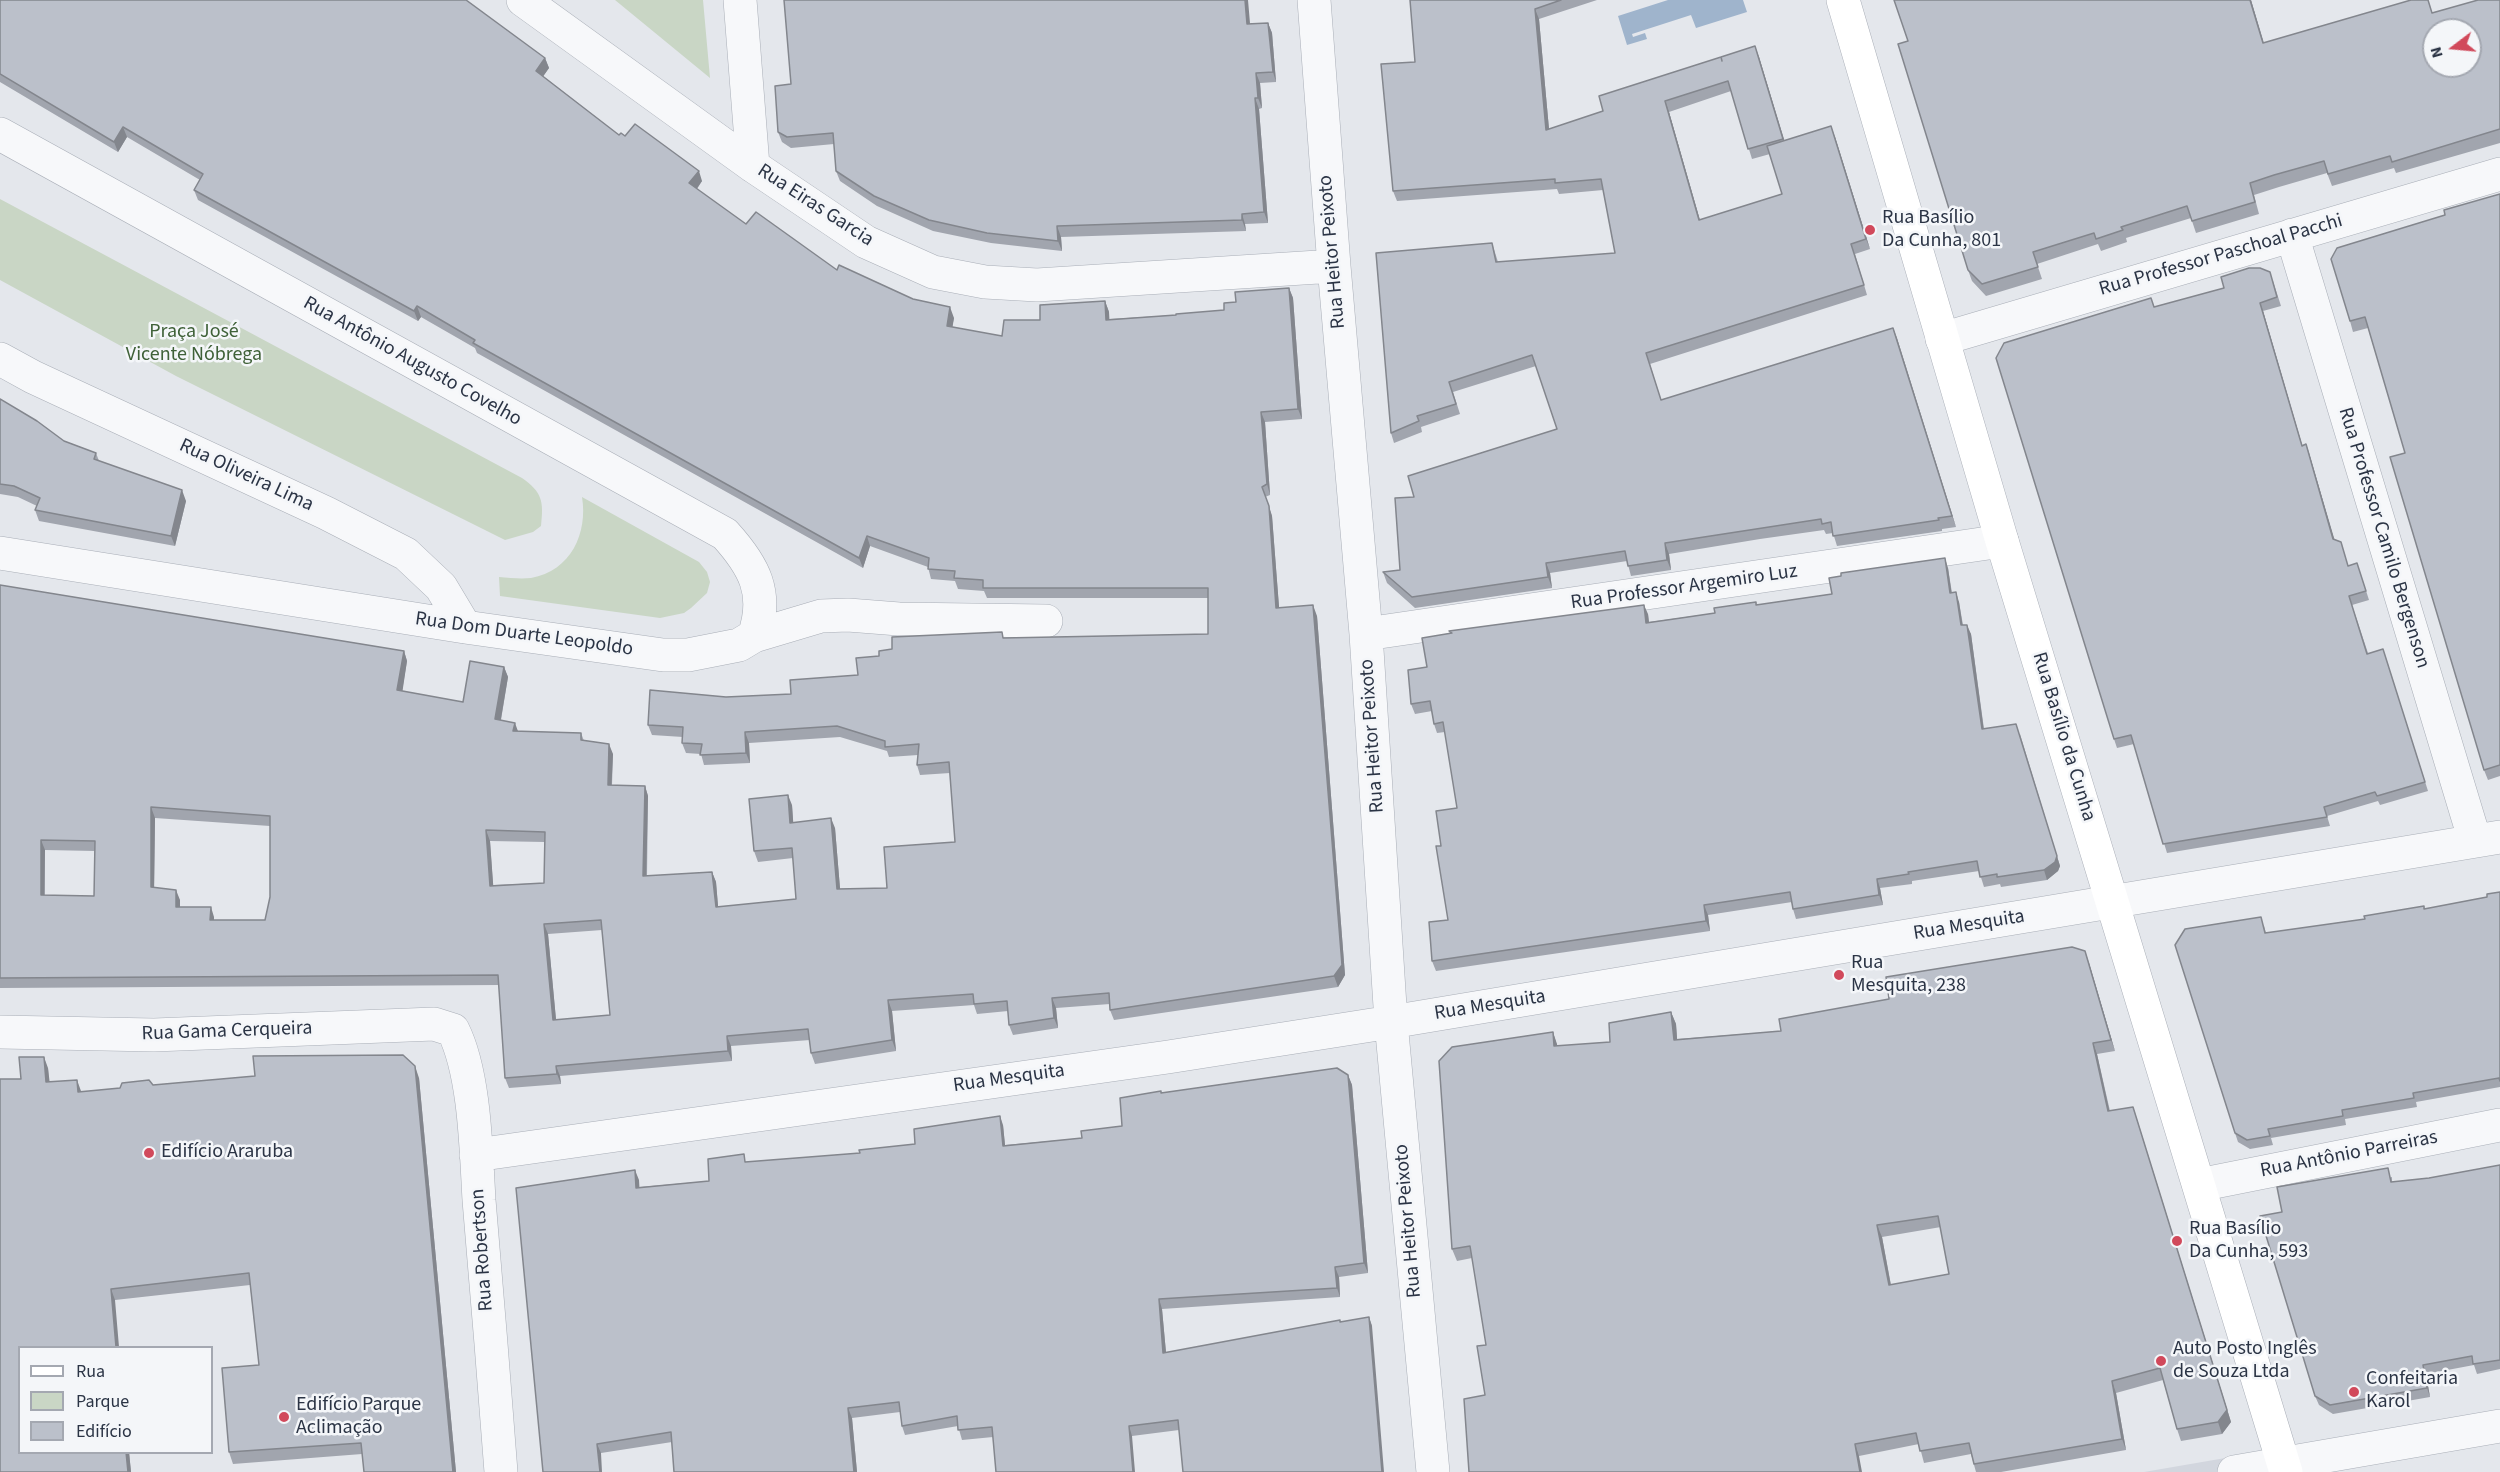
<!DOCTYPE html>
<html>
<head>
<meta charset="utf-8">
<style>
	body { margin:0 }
	#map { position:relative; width:2500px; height:1472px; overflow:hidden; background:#e4e7ec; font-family:"Source Sans 3",sans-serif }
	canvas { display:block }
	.legend { position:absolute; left:18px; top:1346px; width:195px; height:108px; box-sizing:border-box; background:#f4f6f9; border:2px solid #a4a8b1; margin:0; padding:8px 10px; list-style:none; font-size:18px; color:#2b3445 }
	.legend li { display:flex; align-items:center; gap:12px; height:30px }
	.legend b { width:30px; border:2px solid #a4a8b1 }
	.north { position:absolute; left:2422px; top:18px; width:60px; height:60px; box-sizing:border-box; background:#f4f6f9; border:2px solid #a4a8b1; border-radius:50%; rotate:254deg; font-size:16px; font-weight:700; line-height:24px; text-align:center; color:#2b3445 }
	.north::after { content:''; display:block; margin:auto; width:21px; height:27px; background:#d1495b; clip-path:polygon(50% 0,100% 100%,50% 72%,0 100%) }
</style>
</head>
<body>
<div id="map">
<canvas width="2500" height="1472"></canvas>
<ul class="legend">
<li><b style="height:8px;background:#fff"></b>Rua</li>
<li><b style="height:16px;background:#c9d6c5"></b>Parque</li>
<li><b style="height:16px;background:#bbc0ca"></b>Edifício</li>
</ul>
<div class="north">N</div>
</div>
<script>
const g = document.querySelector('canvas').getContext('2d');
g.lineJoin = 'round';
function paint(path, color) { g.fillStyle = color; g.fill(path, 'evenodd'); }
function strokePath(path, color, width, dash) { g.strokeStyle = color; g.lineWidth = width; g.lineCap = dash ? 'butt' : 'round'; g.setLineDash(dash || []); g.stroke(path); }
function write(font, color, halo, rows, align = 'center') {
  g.font = font + ' "Source Sans 3",sans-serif'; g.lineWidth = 5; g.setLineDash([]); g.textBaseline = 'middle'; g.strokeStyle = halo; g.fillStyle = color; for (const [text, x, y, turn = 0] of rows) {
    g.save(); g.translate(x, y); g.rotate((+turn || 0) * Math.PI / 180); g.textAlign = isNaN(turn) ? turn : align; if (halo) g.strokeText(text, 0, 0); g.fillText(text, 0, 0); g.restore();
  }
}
paint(new Path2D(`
	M2237,1456l-1,16h-92z`), '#d2d6de');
paint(new Path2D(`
	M615,0h88l7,78z
	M0,199l522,279c20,14 22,23 19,48l-8,6 -28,8 -329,-164 -176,-96z
	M582,497l117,65 8,10 3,10 -3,11 -16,15 -7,5 -24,5 -160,-22 -1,-19c11,1 22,2 32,1 40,-7 57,-45 51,-81z`), '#c9d6c5');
paint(new Path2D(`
	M1668,0h75l4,12 -51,16 -5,-13 -59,19 1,3 12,-4 2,6 -20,6 -9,-29z`), '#9fb4cc');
const street = new Path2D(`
	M523,0l230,166 113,76 67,30 52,10 52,3 297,-19
	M740,0l13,166
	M1314,0l20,266 32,368 25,388 42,450
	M0,134l725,400c29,32 44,59 29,102
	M2292,235l183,606
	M1942,339l558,-165
	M0,359l33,18 293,136 80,41 35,33 24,40
	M0,553l465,74 198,28h25l51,-10 15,-9 67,-20 27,-1 51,4 147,2
	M1366,634l636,-93
	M0,1032l154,3 280,-11 19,6c22,44 23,120 26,170 8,91 15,181 22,272
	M476,1155l692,-98 223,-35 1109,-185
	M2199,1185l301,-60
	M2234,1472l266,-46`);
const secondary = new Path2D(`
	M1843,0l159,541 284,931`);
strokePath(street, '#a9aeb7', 34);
strokePath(secondary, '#a9aeb7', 34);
strokePath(street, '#f7f8fa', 33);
strokePath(secondary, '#fff', 33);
paint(new Path2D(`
	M0,0l545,58 4,10 -6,8 76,59 83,46 -5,8 49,35 91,46 117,48 -2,9 50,9 38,-16 65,-19 4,11v7l67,-4 48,-5 12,-8 53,-14 4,10 9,121 -37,3 5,73 -5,2 7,19 7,92 38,8 28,359 -7,12 -224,33 -4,-10v-6l-54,4 2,20 -45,7 -4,-10 -1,-14 -31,3 -3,-9 -82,6 4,40 -81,13 -4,-11 -1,-13 -79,6 1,15 -172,15 1,8 -52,4 -4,-10 -6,-93 -499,3v-403l404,66 3,10 -5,30 61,11 41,-35 4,10 -7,43 17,11 63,2 3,8 29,13 -1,31 33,1 3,10 -1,80 65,-4 4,10 2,25 78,-8 -3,-41 -35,4 -4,-11 38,-46 1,17 42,6 5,61 47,-1 68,-46 -5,-69 -30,2 -3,-10 1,-10 -29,2 -2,-6 -47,-14 -91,6 1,20 -46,2 -3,-11 -15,-1 -4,-10 1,-6 -31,-2 -4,-10 78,-28 65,-3 67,-19 21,-19 125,-18 204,-4v-36h-221l-3,-7 -26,-2 -3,-8 -24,-2 -3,-12 -58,-21 -7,22 -386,-215 -2,-5 -54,-31 -3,4 -220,-121 -4,-10 6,-10 -73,-43 -9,15 -118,-70zM155,818l115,8v71l-5,23h-51v-3l-34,-10v-7l-26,-13zM490,841l55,1 -1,41 -51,2zM45,850l50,1 -1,45 -49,-1zM602,930l8,85 -54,5 -8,-86z
	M1410,0h187l-58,19 10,110 54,-18 156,-54 25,84 51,-4 35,112 -15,5 12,41 -217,69 11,36 232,-72 63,199 -14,2v2l-105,15 -4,-13 -7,1 -2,-4 -64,9 -91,15 2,16 -40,6 -4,-15 -77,12 2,15 -137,20 -28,-25 -4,-11 17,-2 14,-73 143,-68 -21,-63 -83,26 7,22 -39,13 1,5 -28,11 -3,-10 101,-190 6,19 117,-9 -12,-63 -44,4 -2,-5 -160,12 -4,-10 22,-129zM1731,91l21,68 18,-5 12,40 -82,26 -31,-108z
	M1894,0h357l13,43 236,-43v143l-104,30 -2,-5 -62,18 -5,-13 -48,14 -25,8 5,19 -63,19 -5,-15 -65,20 1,4 -26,9 -3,-7 -61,20 5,15 -56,17 -14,-15 -4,-11 -60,-229z
	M1268,23l4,10 4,49 -16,1 2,25 -3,1 9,114 -23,1 1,7 -185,6 1,14 -71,-8 -58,-12 -56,-25 -37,-25 -4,-10 -2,-27 -43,4 -9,-6 -4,-10 13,-48 459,-60z
	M2500,194v582l-12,4 -4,-10 -79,-317 -37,-125 -15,4 -3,-11 95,-106z
	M2273,281l8,25 -18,5 39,134 4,-1 3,9 25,86 7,3 7,24 12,6 9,28 -17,5 16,48 18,5 42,133 -48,14 -2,-4 -51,15 3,10 -163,27 -33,-109 -17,4 -3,-9 40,-432z
	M0,399l64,42 32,12 3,8 87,40 -11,45 -136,-25 -4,-11 2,-4 -19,-9 -18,-3z
	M1948,568l4,25 7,9 4,23 8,9 13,95 36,5 40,132 -2,5 -11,9 -46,7 -1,-3 -16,3 -5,-16 -67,10v3l-32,4 3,17 -87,14 -3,-10 -1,-7 -84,13 2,16 -274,40 -4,-10 16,-41 -7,-74 16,-38 -12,-76 -8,1 -3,-9 -2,-13 -17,3 -4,-10 16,-37 23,-33 -1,-3 199,-17 1,8 66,-9 41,-11 1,3 75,-11z
	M2500,892v195l-84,15 1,5 -72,12 1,6 -75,13 2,7 -23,4 -12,-7 -3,-9 29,-207 2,7 99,-14 59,-13 1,3 62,-12z
	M2089,963l26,88 -18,3 13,57 23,-4 4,12 94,303 -9,12 -41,7 -4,-12 -14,-49 -47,13 10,57 -125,22h-25l-5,-18 -47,9 -5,-19 -60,12 -374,-61 1,-50 -14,-87 -15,3 -5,-12 101,-217 4,14 53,-4 61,-30 5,12 1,15 104,-8zM1941,1227l8,47 -58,11 -9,-48z
	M48,1068l1,14 32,10 72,-7 266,-7 37,394h-92l-2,-18 -129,10 -4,-12 30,-87 -9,-80 -135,15 -95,152h109l2,20h-131l21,-393z
	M1348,1075l4,10 16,188 -29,4 1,20 -178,12 4,44 203,-36 3,9 -193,104 -47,6 -139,1 -31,3 -4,-14 -53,9 -3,-9 -2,-14 -48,6 5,54h-183l-2,-30 -71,11 -58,19 96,-292v7l70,-6 38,-19 113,-9 55,-9 88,-19 2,20 77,-7 40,-12 40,-33z
	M2500,1165v204l-23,5 -3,-9 -48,9 4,23 -97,17 -14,-9 -4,-9 -33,-184 110,-35v5l37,-4z`), '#a1a5ae');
paint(new Path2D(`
	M1245,0h3l3,35 -4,-11z
	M2250,0h1l16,55 -4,-12z
	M1535,9l4,10 11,121 -4,-10z
	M1268,23l4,10 4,49 -3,-10z
	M1755,46l4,11 28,92 -4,-10z
	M545,58l4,10 -9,13 -4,-10z
	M1256,73l4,10 2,25 -4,-10z
	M1255,98l4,11 9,114 -4,-11z
	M1665,101l4,11 34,119 -4,-11z
	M1831,126l4,11 35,112 -4,-10z
	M123,127l4,10 -9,15 -4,-10z
	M699,171l3,10 -9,13 -4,-11z
	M1242,214l3,10 1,7 -4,-11z
	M1057,226l4,11 1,14 -4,-10z
	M1289,288l4,10 9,121 -4,-10z
	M1105,301l4,11 1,18 -4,-10z
	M2260,303l3,8 42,144 -3,-9z
	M417,306l4,11 -3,4 -4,-10z
	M950,307l4,11 -3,18 -4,-10z
	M1893,328l4,10 59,189 -4,-11z
	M1261,412l4,10 5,73 -3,-11z
	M2306,444l3,9 28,95 -4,-9z
	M182,490l4,11 -11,45 -4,-10z
	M1269,506l3,10 8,103 -4,-11z
	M867,536l3,10 -7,22 -4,-10z
	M1665,543l4,11 2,16 -4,-10z
	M1945,558l3,10 5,35 -3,-10z
	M1546,563l4,10 2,15 -4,-11z
	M1956,592l3,10 5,33 -3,-10z
	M1313,605l4,11 28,359 -7,12 -4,-11z
	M1644,605l4,9 2,18 -4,-9z
	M1967,625l4,9 14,105 -3,-10z
	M404,651l3,10 -6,40 -4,-11z
	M504,667l4,10 -9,53 -4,-11z
	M515,723l4,11 -6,-3z
	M2016,724l44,142 -2,5 -11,9 -3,-10z
	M745,732l4,11 1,20 -4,-10z
	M609,744l4,10 -2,41 -3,-10z
	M645,786l3,10 -2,90 -3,-10z
	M788,795l4,10 2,28 -4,-10z
	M151,807l4,11 -1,79 -3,-10z
	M831,818l4,10 6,72 -4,-11z
	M486,830l4,11 4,55 -4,-10z
	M41,840l4,10 -1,56 -3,-11z
	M712,872l4,10 3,35 -3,-10z
	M1877,879l3,9 3,17 -4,-10z
	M176,890l4,10v17l-4,-10z
	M1704,905l4,10 2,16 -4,-10z
	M211,907l3,10v13l-4,-10z
	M544,924l4,10 9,96 -4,-10z
	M2085,951l4,12 26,88 -4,-11z
	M1052,998l4,10 2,20 -4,-10z
	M888,1000l4,11 4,40 -4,-11z
	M1671,1012l5,12 2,27 -4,-11z
	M1553,1032l4,12 1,14 -4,-12z
	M727,1036l4,10 1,15 -4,-10z
	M2093,1043l4,11 15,69 -4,-12z
	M44,1057l4,11 3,26 -5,-12z
	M415,1066l4,12 37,394h-3z
	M556,1066l4,10 1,8 -4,-10z
	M1348,1075l4,10 16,188 -4,-10z
	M77,1080l4,11 -3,1z
	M2133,1107l98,315 -9,12 -4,-12z
	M1000,1116l3,9 3,30 -3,-9z
	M635,1170l4,10 1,17 -4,-9z
	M1877,1225l5,12 11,60 -4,-12z
	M1335,1267l4,10 1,20 -3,-9z
	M111,1289l4,11 4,47h-3z
	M1159,1299l3,10 5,54 -4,-10z
	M1369,1317l3,9 12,146h-2z
	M2423,1365l3,9 4,23 -3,-9z
	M2112,1381l4,12 10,57 -4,-11z
	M848,1408l4,10 5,54h-3z
	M1129,1426l3,10 3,36h-2z
	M597,1444l4,9 1,19h-2z
	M1855,1444l4,12 3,16h-2z
	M126,1452h3l2,20h-3z`), '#83868d');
const building = new Path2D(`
	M0,0h466l79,58 -9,13 83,64 2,-2 4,3 10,-12 64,47 -10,12 57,41 10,-12 81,58 2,-5 74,34 37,8 -3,19 55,10 2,-16h36v-15l65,-4 1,19 70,-5v-1l48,-4v-7l12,-1 -1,-10 54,-4 9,121 -37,3 6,72 -5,3 7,19 7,102 37,-3 29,360 -8,11 -224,34 -1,-17 -57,5 2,20 -45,7 -2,-24 -33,3 -1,-10 -85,6 4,40 -81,13 -3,-24 -81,7 1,15 -172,15 1,8 -52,4 -7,-103 -498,3v-393l404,66 -7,39 66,12 7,-41 34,6 -9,52 20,4 -2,8 68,2v7l28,4 -1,41 37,1 -2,90 69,-4 4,35 80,-8 -4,-51 -38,3 -5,-52 39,-4 2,28 41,-5 6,71 50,-1 -3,-41 71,-5 -6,-80 -32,3 2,-21 -34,3v-6l-48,-15 -92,6 1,21 -46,2 2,-11 -20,-1 1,-16 -35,-2 2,-35 76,7 65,-3 -1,-14 68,-5 -2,-17 23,-2v-5l13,-2v-12l110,-5 1,6 205,-4v-46h-225v-8l-29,-2 1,-7 -27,-2 1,-11 -62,-22 -8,22 -386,-215 2,-3 -58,-34 -3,5 -220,-121 9,-16 -80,-47 -9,15 -114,-68zM151,807l119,9v81l-5,23h-55l1,-13h-35v-17l-25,-3zM486,830l59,2 -1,51 -54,3zM41,840l54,1 -1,55 -53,-1zM601,920l9,95 -57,5 -9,-96z
	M784,0h461l2,24 21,-1 5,49 -17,1 2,25h-3l9,114 -22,2v6l-185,6 1,15 -71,-8 -58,-13 -55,-24 -38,-25 -3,-38 -46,4 -9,-5 -3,-46 16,-2z
	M1410,0h151l-26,9 11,121 57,-19 -4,-15 122,-39 1,4 -1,-4 34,-11 28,93 -35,10 -20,-68 -63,20 34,119 83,-26 -15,-48 64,-20 35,113 -15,5 13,41 -218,68 15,47 232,-72 59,188 -14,2 1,2 -106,16 -2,-14 -9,2 -1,-5 -156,24 2,17 -39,6 -3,-15 -79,12 2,14 -136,20 -29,-25 17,-2 -5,-72 19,-1 -6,-21 149,-47 -25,-74 -83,27 7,22 -39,12 2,5 -28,12 -15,-180 116,-10 4,19 119,-9 -14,-74 -46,4v-4l-162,12 -12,-127 34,-2z
	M1894,0h356l13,43 148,-43h17l4,13 46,-13h22v129l-108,33 -2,-6 -62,18 -4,-13 -50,14 -24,8 5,19 -63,19 -5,-15 -66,21 2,3 -27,9 -2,-6 -61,19 5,15 -56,17 -14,-14 -70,-226 10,-3zM2434,30h36v36h-36z
	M2500,194v571l-16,5 -94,-313 15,-4 -40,-136 -15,4 -19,-62 6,-11 108,-33 -1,-5z
	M2249,268h11l10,4 7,25 -17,6 42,143 4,-2 27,95 8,3 7,24 9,-3 9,28 -17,5 18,58 16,-5 42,133 -48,14 -2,-4 -51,15 3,10 -164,27 -32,-109 -17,4 -118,-381 8,-15 147,-45 3,9 70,-19 -3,-11z
	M0,399l37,22 27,20 32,12 -2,6 88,31 -11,46 -136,-26 5,-12 -26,-12 -14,-2z
	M1945,558l5,35 6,-1 5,33h6l15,104 34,-5 41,132 -2,6 -11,8 -47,7v-3l-17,3 -3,-16 -69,11 1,2 -32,5 2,16 -86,14 -3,-17 -86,13 2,16 -274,40 -3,-39 19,-2 -12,-74h5l-5,-35 21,-3 -14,-86 -9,2 -4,-23 -19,3 -3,-34 19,-3 -5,-29 30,-5 -3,-2 195,-26 2,18 35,-5 34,-5 -1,-5 42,-6v3l76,-11 -3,-16 12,-2v-3z
	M2500,892v189l-1,-3 -86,15 1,5 -72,12 1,6 -75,13 2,7 -23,4 -12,-7 -60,-188 10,-16 76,-12 4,16 100,-14 -1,-3 60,-10v3l63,-12v-3z
	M2072,947l13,4 26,89 -18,3 15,68 25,-4 94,303 -9,12 -41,7 -17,-61 -48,13 10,58 -148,25 -5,-21 -49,8 -4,-18 -61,11 5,28h-391l-5,-73 21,-4 -8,-49 9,-1 -16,-99 -18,3 -13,-188 13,-14 101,-15 1,14 56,-4 -1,-19 62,-11 3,28 107,-9 -2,-12 110,-20 -3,-22zM1938,1216l11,58 -60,11 -12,-60z
	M403,1055l12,11 38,406h-89l-3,-29 -132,9 -7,-84 37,-3 -10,-92 -138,16 5,58h-96v105h106l2,20h-128v-393h21l-2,-22h25l2,25 31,-2 1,12 42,-4 2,-5 27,-3 4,5 102,-9 -2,-20z
	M1337,1068l11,7 16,188 -29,4 2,21 -178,11 4,54 177,-33v2l29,-5 13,155h-199l-5,-52 -49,6 4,46h-137l-4,-45 -34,3 -1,-14 -55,10 -3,-24 -51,6 6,64h-180l-3,-40 -74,12 3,28h-57l-27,-284 119,-18 1,18 73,-7 -1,-22 36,-5 1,8 115,-9 -1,-3 56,-6 -1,-15 86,-13 3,30 79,-8 -1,-7 41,-5 -2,-28 41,-7v2z
	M2500,1165v195l-27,4 -1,-8 -49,9 4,23 -97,17 -15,-9 -55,-180 22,-4 -5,-25 111,-19 3,14 38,-4z`);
paint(building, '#bbc0ca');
strokePath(building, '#83868d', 1.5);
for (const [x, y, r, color] of [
	[1870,230,6,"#d1495b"],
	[1839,975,6,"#d1495b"],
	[149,1153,6,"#d1495b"],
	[2177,1241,6,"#d1495b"],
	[2161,1361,6,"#d1495b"],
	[2354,1392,6,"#d1495b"],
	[284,1417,6,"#d1495b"]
]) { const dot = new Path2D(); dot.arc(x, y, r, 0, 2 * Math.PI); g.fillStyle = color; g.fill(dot); strokePath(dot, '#f4f6f9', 2); }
write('20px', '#2b3445', '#f4f6f9', [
	["Rua Eiras Garcia",815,206,33],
	["Rua Heitor Peixoto",1333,252,-95],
	["Rua Professor Paschoal Pacchi",2221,256,-16],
	["Rua Antônio Augusto Covelho",412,362,29],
	["Rua Oliveira Lima",246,476,25],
	["Rua Professor Camilo Bergenson",2383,538,73],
	["Rua Professor Argemiro Luz",1684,588,-8],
	["Rua Dom Duarte Leopoldo",524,635,8],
	["Rua Heitor Peixoto",1373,736,-94],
	["Rua Basílio da Cunha",2063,737,73],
	["Rua Mesquita",1969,926,-9],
	["Rua Mesquita",1490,1006,-9],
	["Rua Gama Cerqueira",227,1032,-2],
	["Rua Mesquita",1009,1079,-8],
	["Rua Antônio Parreiras",2349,1155,-11],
	["Rua Heitor Peixoto",1409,1221,-95],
	["Rua Robertson",483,1250,-94]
]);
write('20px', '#2b3445', '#f4f6f9', [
	["Rua Basílio",1882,219],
	["Da Cunha, 801",1882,242],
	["Rua",1851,964],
	["Mesquita, 238",1851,987],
	["Edifício Araruba",161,1153],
	["Rua Basílio",2189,1230],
	["Da Cunha, 593",2189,1253],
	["Auto Posto Inglês",2173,1350],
	["de Souza Ltda",2173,1373],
	["Confeitaria",2366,1380],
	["Karol",2366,1403],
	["Edifício Parque",296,1406],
	["Aclimação",296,1429]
], 'left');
write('20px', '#3f6138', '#f4f6f9', [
	["Praça José",194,333],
	["Vicente Nóbrega",194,356]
]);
</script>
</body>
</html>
